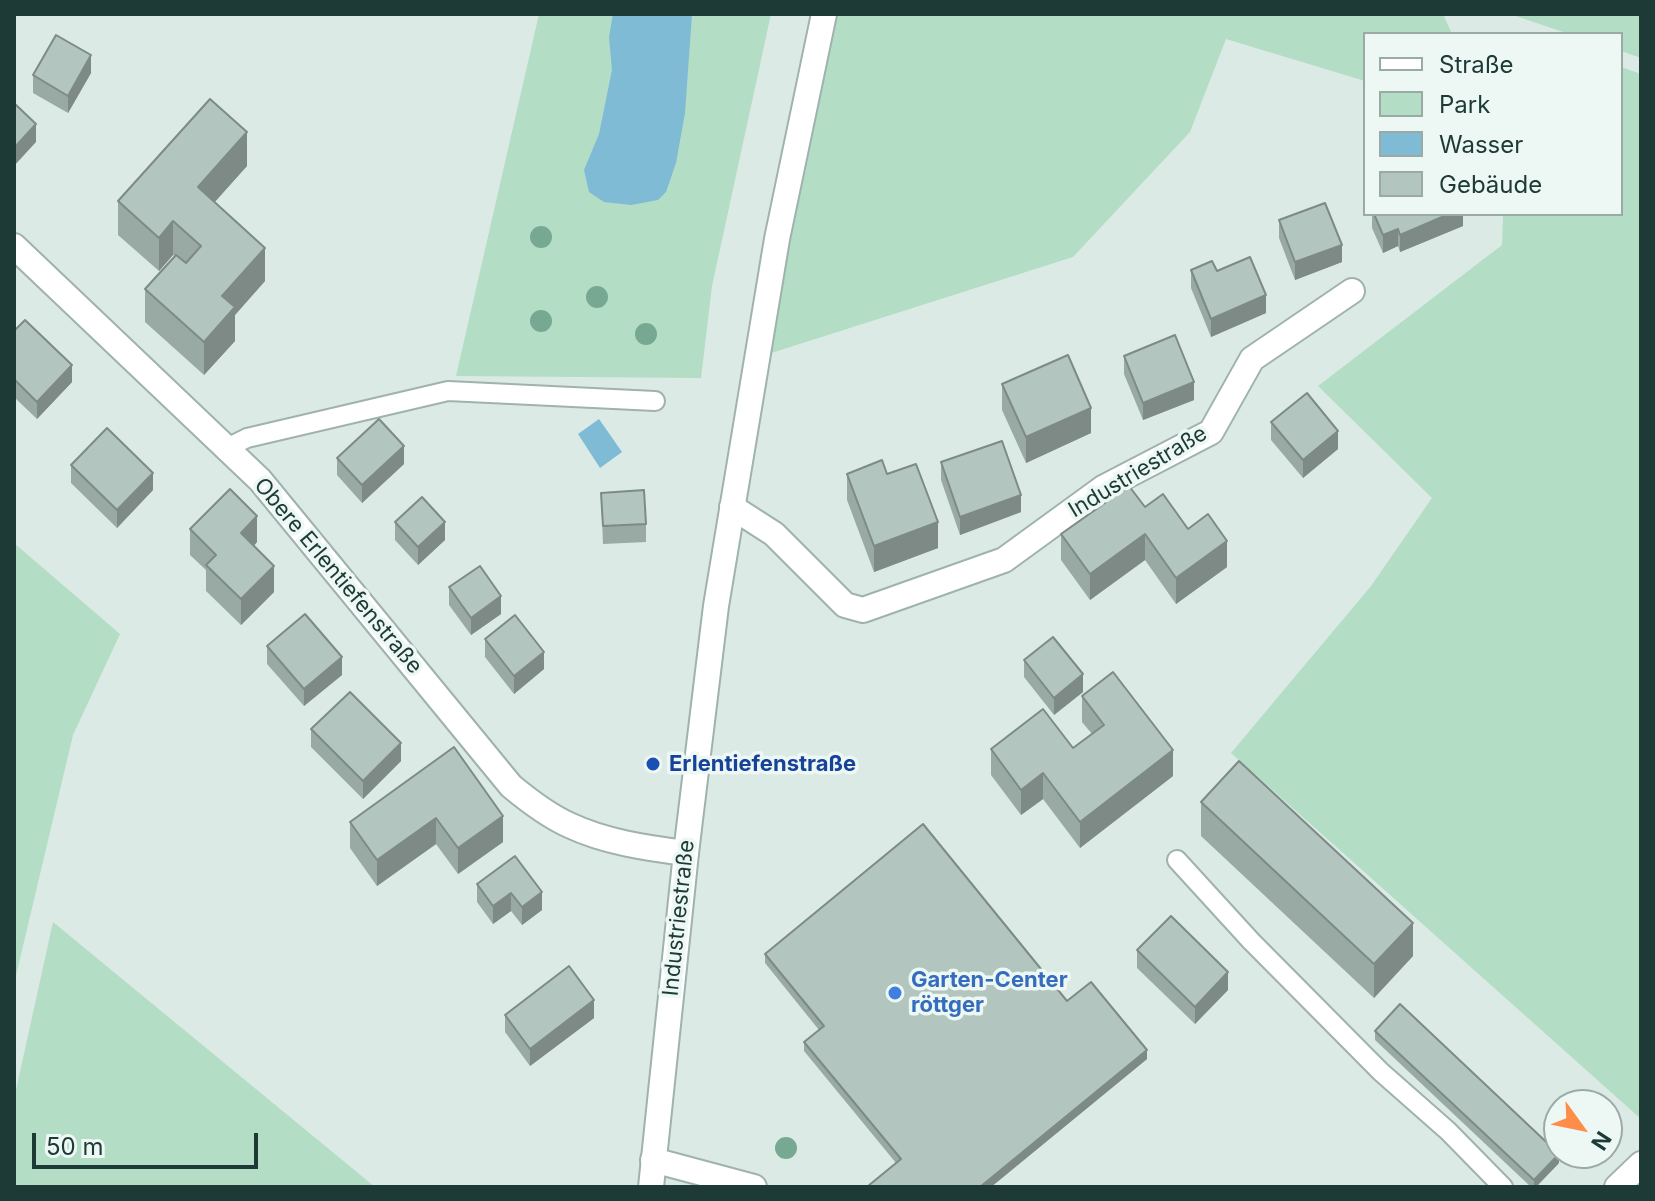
<!DOCTYPE html>
<html>
<head>
<meta charset="utf-8">
<style>
	body { margin:0 }
	#map { position:relative; width:1655px; height:1201px; overflow:hidden; background:#dceae6; font-family:Inter,sans-serif }
	canvas { display:block }
	.frame { position:absolute; inset:0; border:16px solid #1d3a36; pointer-events:none }
	.legend { position:absolute; left:1363px; top:32px; width:260px; height:184px; box-sizing:border-box; background:#edf7f3; border:2px solid #9aaba7; margin:0; padding:10px 14px; list-style:none; font-size:24px; color:#1d3a36 }
	.legend li { display:flex; align-items:center; gap:16px; height:40px }
	.legend b { width:40px; border:2px solid #9aaba7 }
	.north { position:absolute; left:1543px; top:1089px; width:80px; height:80px; box-sizing:border-box; background:#edf7f3; border:2px solid #9aaba7; border-radius:50%; rotate:123deg; font-size:22px; font-weight:700; line-height:32px; text-align:center; color:#1d3a36 }
	.north::after { content:''; display:block; margin:auto; width:28px; height:36px; background:#fd8d48; clip-path:polygon(50% 0,100% 100%,50% 72%,0 100%) }
	.scale { position:absolute; left:32px; top:1133px; width:226px; height:36px; box-sizing:border-box; border:4px solid #1d3a36; border-top:0; padding-left:10px; font-size:24px; line-height:28px; white-space:nowrap; color:#1d3a36; -webkit-text-stroke:6px #edf7f3; paint-order:stroke }
</style>
</head>
<body>
<div id="map">
<canvas width="1655" height="1201"></canvas>
<div class="frame"></div>
<ul class="legend">
<li><b style="height:10px;background:#fff"></b>Straße</li>
<li><b style="height:22px;background:#b3ddc4"></b>Park</li>
<li><b style="height:22px;background:#7fbbd5"></b>Wasser</li>
<li><b style="height:22px;background:#b2c5bf"></b>Gebäude</li>
</ul>
<div class="north">N</div>
<div class="scale">50 m</div>
</div>
<script>
const g = document.querySelector('canvas').getContext('2d');
g.lineJoin = 'round';
function paint(path, color) { g.fillStyle = color; g.fill(path, 'evenodd'); }
function strokePath(path, color, width, dash) { g.strokeStyle = color; g.lineWidth = width; g.lineCap = dash ? 'butt' : 'round'; g.setLineDash(dash || []); g.stroke(path); }
function write(font, color, halo, rows, align = 'center') {
  g.font = font + ' Inter,sans-serif'; g.lineWidth = 7; g.setLineDash([]); g.textBaseline = 'middle'; g.strokeStyle = halo; g.fillStyle = color; for (const [text, x, y, turn = 0] of rows) {
    g.save(); g.translate(x, y); g.rotate((+turn || 0) * Math.PI / 180); g.textAlign = isNaN(turn) ? turn : align; if (halo) g.strokeText(text, 0, 0); g.fillText(text, 0, 0); g.restore();
  }
}
paint(new Path2D(`
	M539,14h232l-59,272 -11,92 -245,-2z
	M814,14h629l9,20h-87v47l-139,-42 -36,93 -117,125 -330,105z
	M1510,14h131v44l-20,-7v-17h-52z
	M1621,67l20,7v1045l-410,-366 140,-167 61,-88 -114,-112 184,-141 1,-31h118z
	M14,543l106,91 -47,101 -59,249z
	M53,922l322,265h-361v-88z`), '#b3ddc4');
paint(new Path2D(`
	M613,14h79l-7,99 -9,50 -10,29 -8,8 -27,5 -27,-3 -15,-10 -5,-22 15,-36 13,-64 -3,-33z
	M599,419l23,33 -22,16 -22,-34z`), '#7fbbd5');
const service = new Path2D(`
	M225,449l22,-11 201,-47 207,10
	M1177,860l74,81 130,131 67,59 55,56`);
const minor = new Path2D(`
	M14,246l246,234 251,306c18,15 36,29 58,39 36,17 77,23 117,28
	M732,507l42,27 71,71 18,5 141,-50 99,-72 108,-56 41,-73 100,-68
	M653,1160l101,27
	M1617,1187l24,-23`);
const tertiary = new Path2D(`
	M651,1187l35,-334 30,-247 61,-367 47,-225`);
strokePath(service, '#9fb2ae', 22);
strokePath(minor, '#9fb2ae', 28);
strokePath(tertiary, '#9fb2ae', 28);
strokePath(service, '#fff', 18);
strokePath(minor, '#fff', 24);
strokePath(tertiary, '#fff', 24);
g.fillStyle = '#77a992';
for (const [x, y] of [
	[541,237],
	[597,297],
	[541,321],
	[646,334],
	[786,1148]
]) { g.beginPath(); g.arc(x, y, 11, 0, 2 * Math.PI); g.fill(); }
paint(new Path2D(`
	M91,73l-23,40 -35,-20v-18z
	M247,166l-33,36 51,79 -30,34v26l-31,34 -59,-53v-33l30,-33 -2,-1 -14,16 -41,-36v-34z
	M1372,214h91v12l-63,26 -2,-6 -15,7 -11,-25z
	M1279,220l63,42 -47,18 -16,-42z
	M1191,270l26,1 49,42 -55,24 -20,-49z
	M14,331l58,51 -35,37 -23,-22z
	M1124,356l70,44 -51,20 -19,-46z
	M1002,384l89,49 -65,30 -24,-53z
	M1271,422l67,27 -35,29 -32,-38z
	M337,458l67,6 -42,39 -25,-28z
	M941,462l80,50 -61,23 -19,-55z
	M71,465l82,25 -36,38 -46,-45z
	M847,474h40l51,74 -64,24 -27,-72z
	M601,493l45,31v18l-43,2z
	M1145,507l43,22 39,38 -51,37 -31,-44 -55,40 -29,-40v-26z
	M395,522l50,18 -27,25 -23,-25z
	M190,529l67,13 -3,4 20,46 -33,33 -35,-34v-21l-16,-15z
	M449,587l52,27 -30,21 -22,-30z
	M485,639l59,30 -30,25 -29,-37z
	M267,646l75,29 -38,31 -37,-42z
	M1024,660l59,32 -29,23 -30,-38z
	M1082,696l91,80 -93,72 -37,-49 -22,16 -30,-40v-26l82,-1 19,-14 -10,-12z
	M311,729l90,32 -38,38 -52,-52z
	M454,747l49,95 -45,32 -22,-30 -59,42 -27,-38v-26z
	M1201,802l212,154 -39,42 -173,-162z
	M515,856l27,54 -20,15 -11,-14 -18,13 -16,-22v-18z
	M1137,950l91,40 -33,34 -58,-56z
	M765,954l302,47 80,58 -156,128h-123l28,-24 -92,-112v-9l15,-12 -54,-67z
	M505,1015l89,3 -64,48 -25,-34z
	M1375,1031l184,132 -23,24h-5l-156,-147z`), '#99a9a4');
paint(new Path2D(`
	M91,55v18l-23,40v-17z
	M36,124v18l-22,24v-18z
	M247,132v34l-49,55v-34z
	M1449,214h14v12l-63,26v-17z
	M173,221v34l-14,16v-33z
	M1398,229v17l-15,7v-18z
	M1342,245v17l-47,18v-18z
	M265,248v33l-30,34v26l-31,34v-33l18,-46z
	M1266,295v18l-55,24v-18z
	M72,365v17l-35,37v-17z
	M1194,382v18l-51,20v-17z
	M1091,408v25l-65,30v-26z
	M1338,431v18l-35,29v-18z
	M404,446v18l-42,39v-18z
	M153,473v17l-36,38v-18z
	M1021,495v17l-61,23v-18z
	M257,516v26l-16,17v-26z
	M445,522v18l-27,25v-18z
	M938,522v26l-64,24v-26z
	M1145,534v26l-55,40v-26z
	M1227,541v26l-51,37v-26z
	M274,566v26l-33,33v-26z
	M501,596v18l-30,21v-17z
	M544,652v17l-30,25v-18z
	M342,657v18l-38,31v-17z
	M1083,674v18l-29,23v-17z
	M401,743v18l-38,38v-18z
	M1173,750v26l-93,72v-26z
	M1043,773v26l-22,16v-25z
	M503,816v26l-45,32v-26z
	M436,818v26l-59,42v-26z
	M542,892v18l-20,15v-18z
	M511,893v18l-18,13v-18z
	M1413,923v33l-39,42v-34z
	M1228,972v18l-33,34v-17z
	M594,1000v18l-64,48v-17z
	M1147,1050v9l-156,128h-11z
	M1559,1154v9l-23,24h-2v-7z`), '#7d8a86');
const building = new Path2D(`
	M56,35l35,20 -23,41 -35,-21z
	M210,99l37,33 -49,55 67,61 -43,48 13,11 -31,35 -59,-53 31,-34 10,8 15,-17 -28,-25 -14,17 -41,-37z
	M14,103l22,21 -22,24z
	M1325,203l17,42 -47,17 -16,-42z
	M1374,214h75l-49,21 -2,-6 -15,6z
	M1250,257l16,38 -55,24 -20,-49 21,-9 5,10z
	M25,320l47,45 -35,37 -23,-23v-48z
	M1175,335l19,47 -51,21 -19,-47z
	M1068,355l23,53 -65,29 -24,-53z
	M1307,393l31,38 -35,29 -32,-38z
	M379,419l25,27 -42,39 -25,-27z
	M107,428l46,45 -36,37 -46,-45z
	M1002,441l19,54 -61,22 -19,-55z
	M882,460l5,14 29,-10 22,58 -64,24 -27,-72z
	M1129,486l16,21 18,-13 25,35 20,-15 19,27 -51,37 -31,-44 -55,40 -29,-40z
	M230,489l27,27 -16,17 33,33 -33,33 -35,-34 10,-10 -26,-26z
	M644,490l2,34 -43,2 -2,-33z
	M422,497l23,25 -27,25 -23,-25z
	M480,566l21,30 -30,22 -22,-31z
	M305,614l37,43 -38,32 -37,-43z
	M515,615l29,37 -30,24 -29,-37z
	M1053,637l30,37 -29,24 -30,-38z
	M1113,672l60,78 -93,72 -37,-49 -22,17 -30,-41 52,-40 30,39 31,-23 -22,-29z
	M350,692l51,51 -38,38 -52,-52z
	M454,747l49,69 -45,32 -22,-30 -59,42 -27,-38z
	M1239,761l174,162 -39,41 -173,-162z
	M923,824l144,177 24,-19 56,68 -167,137h-111l-1,-1 33,-27 -97,-117 20,-16 -59,-72z
	M515,856l27,36 -20,15 -11,-14 -18,13 -16,-22z
	M1171,916l57,56 -33,35 -58,-57z
	M569,966l25,34 -64,49 -25,-34z
	M1400,1004l159,150 -25,26 -159,-149z`);
paint(building, '#b2c5bf');
strokePath(building, '#7d8a86', 2);
for (const [x, y, r, color] of [
	[653,764,8,"#1a4fb4"],
	[895,993,8,"#3f7fe0"]
]) { const dot = new Path2D(); dot.arc(x, y, r, 0, 2 * Math.PI); g.fillStyle = color; g.fill(dot); strokePath(dot, '#edf7f3', 3); }
write('22px', '#1d3a36', '#edf7f3', [
	["Industriestraße",1138,472,-31],
	["Obere Erlentiefenstraße",338,576,50],
	["Industriestraße",679,918,-84]
]);
write('bold 22px', '#164399', '#edf7f3', [
	["Erlentiefenstraße",669,764]
], 'left');
write('bold 22px', '#366cbe', '#edf7f3', [
	["Garten-Center",911,980],
	["röttger",911,1005]
], 'left');
</script>
</body>
</html>
